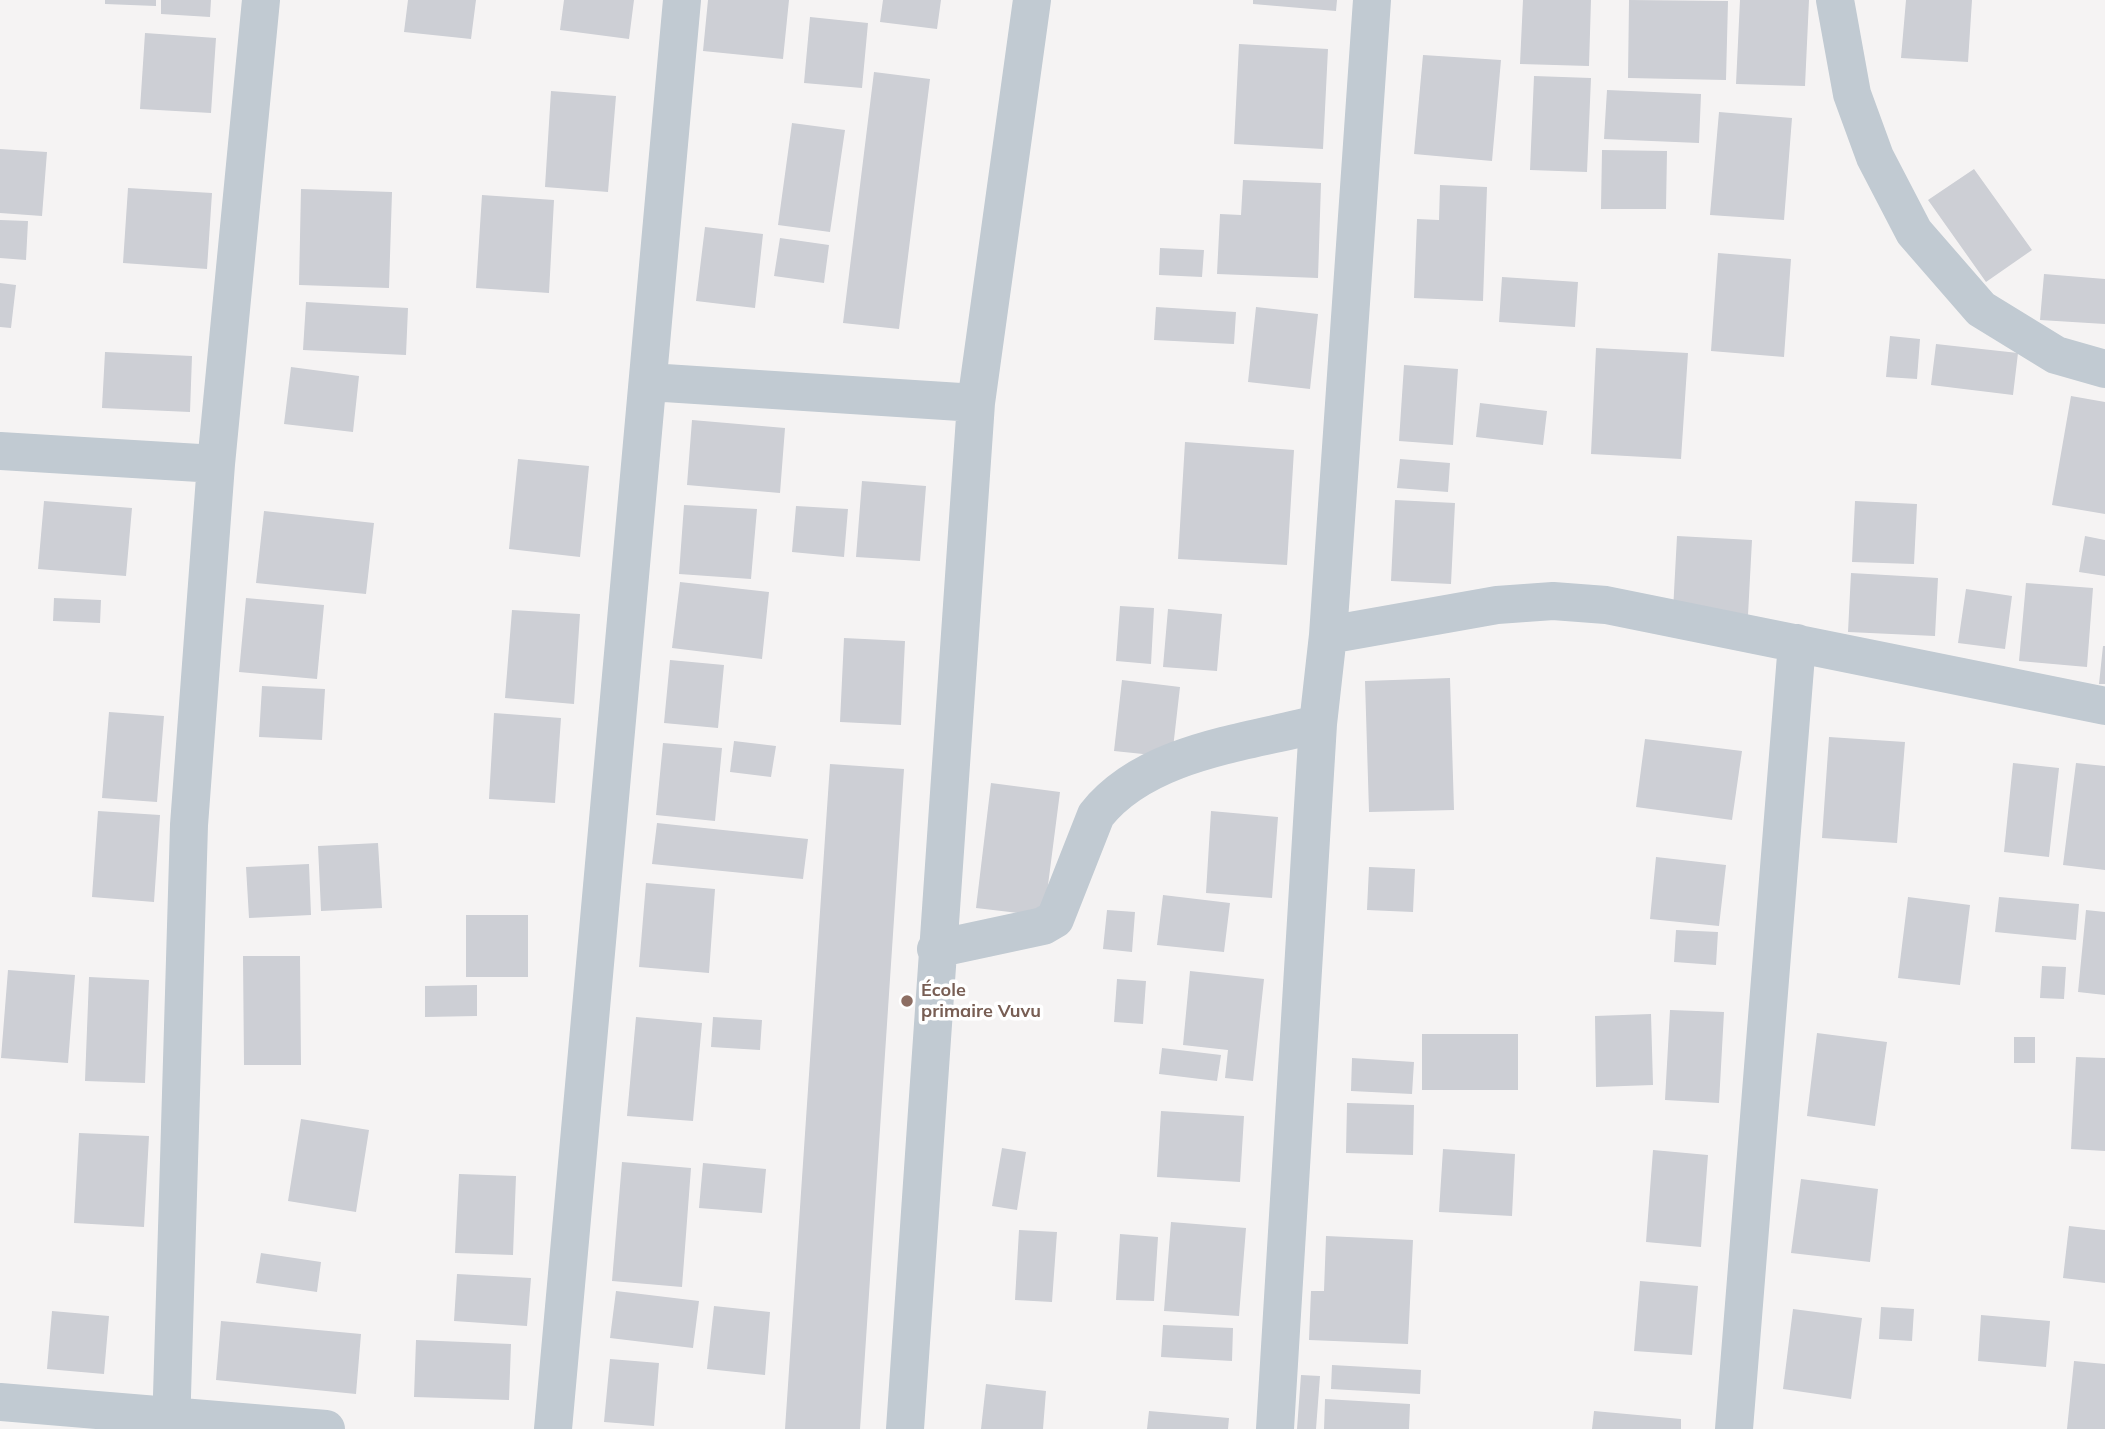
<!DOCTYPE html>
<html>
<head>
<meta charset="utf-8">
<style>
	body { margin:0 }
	canvas { display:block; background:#f5f3f3 }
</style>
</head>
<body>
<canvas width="2105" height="1429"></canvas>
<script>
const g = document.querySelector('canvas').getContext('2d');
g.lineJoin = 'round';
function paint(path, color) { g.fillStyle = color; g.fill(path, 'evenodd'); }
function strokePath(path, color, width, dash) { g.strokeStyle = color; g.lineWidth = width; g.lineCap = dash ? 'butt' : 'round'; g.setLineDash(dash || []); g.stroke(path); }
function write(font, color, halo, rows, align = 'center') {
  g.font = font + ' Mulish,sans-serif'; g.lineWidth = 7; g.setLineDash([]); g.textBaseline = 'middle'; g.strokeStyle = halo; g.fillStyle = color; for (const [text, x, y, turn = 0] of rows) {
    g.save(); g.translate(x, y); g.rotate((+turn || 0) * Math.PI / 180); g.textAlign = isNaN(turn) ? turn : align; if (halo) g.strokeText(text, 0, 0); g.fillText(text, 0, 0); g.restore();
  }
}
paint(new Path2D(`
	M105,0h51v6l-51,-2z
	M161,0h50l-1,17 -49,-3z
	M408,0h68l-5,39 -67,-7z
	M564,0h70l-5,39 -69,-9z
	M708,0h81l-6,59 -80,-8z
	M883,0h58l-4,29 -57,-7z
	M1253,0h84l-1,11 -83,-7z
	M1523,0h68l-2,66 -69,-2z
	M1629,0l99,1 -2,79 -98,-2z
	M1740,0h69l-4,86 -69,-2z
	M1906,0h66l-4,62 -67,-4z
	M810,17l58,6 -6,65 -58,-5z
	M145,33l71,5 -5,75 -71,-4z
	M1239,44l89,5 -5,100 -89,-5z
	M1423,55l78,5 -9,101 -78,-7z
	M874,72l56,7 -31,250 -56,-6z
	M1534,76l57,2 -4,94 -57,-2z
	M1607,90l94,4 -2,49 -95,-4z
	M551,91l65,5 -8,96 -63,-5z
	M1719,112l73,6 -8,102 -74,-5z
	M792,123l53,7 -15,102 -52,-7z
	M0,149l47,3 -5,64 -42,-3z
	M1602,150l65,1 -1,58h-65z
	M1974,169l58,81 -46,32 -58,-82z
	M1243,180l78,3 -3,95 -101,-4 3,-60 21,1z
	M1440,185l47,2 -4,114 -69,-3 3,-79 22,1z
	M128,188l84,5 -5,76 -84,-6z
	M301,189l91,3 -3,96 -90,-3z
	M482,195l72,5 -5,93 -73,-5z
	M0,220l28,1 -2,39 -26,-2z
	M705,227l58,7 -8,74 -59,-7z
	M780,238l49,7 -5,38 -50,-7z
	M1160,248l44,2 -2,27 -43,-2z
	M1718,253l73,6 -7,98 -73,-6z
	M2044,274l61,5v45l-65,-4z
	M1502,277l76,5 -3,45 -76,-5z
	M0,283l16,2 -5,43 -11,-1z
	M306,302l102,6 -2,47 -103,-5z
	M1156,307l80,5 -2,32 -80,-4z
	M1256,307l62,7 -8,75 -62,-7z
	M1890,336l30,3 -3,40 -31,-2z
	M1936,344l82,9 -5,42 -82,-10z
	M1596,348l92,5 -7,106 -90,-5z
	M105,352l87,4 -2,56 -88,-4z
	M1404,365l54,4 -5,76 -54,-4z
	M291,367l68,9 -6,56 -69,-8z
	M2071,396l34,6v112l-53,-9z
	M1480,403l67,8 -4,34 -67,-8z
	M692,420l93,8 -5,65 -93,-8z
	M1185,442l109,8 -7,115 -109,-6z
	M518,459l71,7 -9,91 -71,-8z
	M1400,459l50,4 -2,29 -51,-4z
	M862,481l64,5 -6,75 -64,-4z
	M1395,500l60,3 -4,81 -60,-3z
	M44,501l88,7 -6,68 -88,-7z
	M1855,501l62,3 -3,60 -62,-2z
	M684,505l73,4 -6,70 -72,-5z
	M796,506l52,3 -4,48 -52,-5z
	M264,511l110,12 -8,71 -110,-11z
	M1677,536l75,4 -4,75 -75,-4z
	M2085,536l20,4v36l-26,-4z
	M1851,573l87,5 -3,58 -87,-4z
	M680,582l89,10 -7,67 -90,-11z
	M2026,583l67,5 -6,79 -68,-6z
	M1966,589l46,7 -7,53 -47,-6z
	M54,598l47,2 -1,23 -47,-2z
	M246,598l78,7 -7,74 -78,-7z
	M1120,606l34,2 -3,56 -35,-3z
	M1168,609l54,5 -5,57 -54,-4z
	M512,610l68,4 -6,90 -69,-6z
	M844,638l61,3 -4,84 -61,-3z
	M2103,646h2v38h-6z
	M670,660l54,5 -6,63 -54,-5z
	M1450,678l4,132 -85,2 -4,-131z
	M1122,680l58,7 -8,70 -58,-6z
	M262,686l63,3 -3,51 -63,-3z
	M109,712l55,4 -7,86 -55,-4z
	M494,713l67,5 -6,85 -66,-4z
	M1829,737l76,5 -8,101 -75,-5z
	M1645,739l97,12 -10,69 -96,-13z
	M734,741l42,5 -5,31 -41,-5z
	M663,743l59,5 -7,73 -59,-6z
	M2013,763l46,5 -10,89 -45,-5z
	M2076,763l29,3v104l-42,-5z
	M830,764l74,5 -44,660h-75z
	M991,783l69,9 -16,124 -68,-8z
	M98,811l62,4 -6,87 -62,-5z
	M1211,811l67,6 -6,81 -66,-5z
	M657,823l151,16 -5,40 -151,-15z
	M378,843l4,65 -61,3 -3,-65z
	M1656,857l70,8 -7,61 -69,-7z
	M309,864l2,51 -62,3 -3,-51z
	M1369,867l46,2 -2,43 -46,-2z
	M646,883l69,6 -6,84 -70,-6z
	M1163,895l67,8 -6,49 -67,-7z
	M1908,897l62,8 -10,80 -62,-7z
	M1999,897l80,7 -3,36 -81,-8z
	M1107,910l28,2 -3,40 -29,-3z
	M2086,910l19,2v83l-27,-3z
	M466,915h62v62h-62z
	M1676,930l42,2 -2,33 -42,-3z
	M243,956h57l1,109h-57z
	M2042,966l24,1 -2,32 -24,-1z
	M8,970l67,5 -7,88 -67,-5z
	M1190,971l74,8 -11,102 -28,-3 3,-28 -45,-5z
	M89,977l60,3 -4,103 -60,-2z
	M1117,979l29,2 -3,43 -29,-2z
	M477,985v31l-52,1v-31z
	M1670,1010l54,2 -5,91 -54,-3z
	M1651,1014l2,71 -57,2 -1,-71z
	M636,1017l66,6 -9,98 -66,-5z
	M713,1017l49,3 -2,30 -49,-3z
	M1817,1033l70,9 -12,84 -68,-10z
	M1422,1034h96v56h-96z
	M2014,1037h21v26h-21z
	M1162,1048l59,7 -4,26 -58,-7z
	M2076,1057l29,1v93l-34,-2z
	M1352,1058l62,4 -2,32 -61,-3z
	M1347,1103l67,2 -1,50 -67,-2z
	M1161,1111l83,5 -4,66 -83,-5z
	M301,1119l68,11 -13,82 -68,-11z
	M79,1133l70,3 -5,91 -70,-4z
	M1002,1148l24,4 -9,58 -25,-4z
	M1443,1149l72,5 -3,62 -73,-4z
	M1653,1150l55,5 -7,92 -55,-5z
	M622,1162l69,6 -9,119 -70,-6z
	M703,1163l63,6 -4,44 -63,-5z
	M459,1174l57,2 -3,79 -58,-2z
	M1801,1179l77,10 -8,73 -79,-9z
	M1171,1222l75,6 -7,88 -75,-5z
	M2069,1226l36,4v53l-42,-5z
	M1019,1230l38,2 -5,70 -37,-2z
	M1120,1234l38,3 -4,64 -38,-1z
	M1326,1236l87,4 -5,104 -99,-4 2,-49h13z
	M261,1253l60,9 -4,30 -61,-9z
	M457,1274l74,4 -4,48 -73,-5z
	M1640,1281l58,5 -6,69 -58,-4z
	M616,1291l83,10 -6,47 -83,-10z
	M714,1306l56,6 -5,63 -58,-6z
	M1881,1307l33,2 -2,32 -33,-2z
	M1793,1309l69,9 -11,81 -68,-10z
	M52,1311l57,5 -5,58 -57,-5z
	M1981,1315l69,6 -4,46 -68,-6z
	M221,1321l140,13 -5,60 -140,-14z
	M1163,1325l70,3 -1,33 -71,-4z
	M416,1340l95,4 -2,56 -95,-3z
	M610,1359l49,4 -5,63 -50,-4z
	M2074,1361l31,3v65h-38z
	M1332,1365l89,5 -1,24 -89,-5z
	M1301,1375l19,1 -4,53h-19z
	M986,1384l60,7 -3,38h-62z
	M1325,1399l85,5 -1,25h-85z
	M1149,1411l80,7 -1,11h-81z
	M1594,1411l87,8v10h-89z`), '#cdcfd5');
strokePath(new Path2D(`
	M1835,0l17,94 23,63 39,75 67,77 75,46 49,14
	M649,382l327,21
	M0,451l216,13
	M1328,635l169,-30 56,-4 53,4 499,101
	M936,949l107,-23 12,-7 41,-104c50,-63 148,-72 222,-91
	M0,1402l326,27
	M171,1429l18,-604 27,-361 45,-464
	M553,1429l129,-1429
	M905,1429l71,-1026 56,-403
	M1275,1429l43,-705 10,-89 44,-635
	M1734,1429l63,-786`), '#c1cad2', 38);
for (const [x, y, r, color] of [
	[907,1001,7,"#8d6e63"]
]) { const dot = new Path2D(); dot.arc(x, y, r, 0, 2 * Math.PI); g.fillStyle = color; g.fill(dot); strokePath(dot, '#fff', 2.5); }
write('bold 18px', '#785e54', '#fff', [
	["École",921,991],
	["primaire Vuvu",921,1012]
], 'left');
</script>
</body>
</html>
